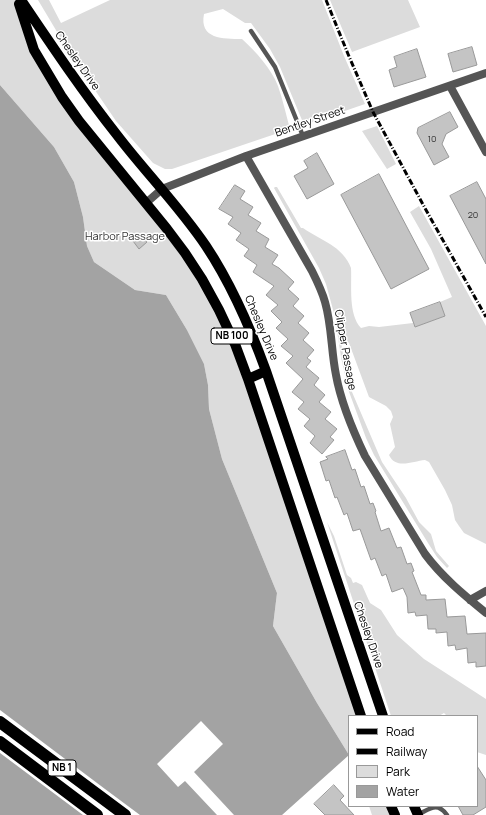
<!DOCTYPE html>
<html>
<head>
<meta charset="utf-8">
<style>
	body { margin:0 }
	#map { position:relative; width:486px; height:815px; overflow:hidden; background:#fff; font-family:Manrope,sans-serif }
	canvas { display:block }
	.legend { position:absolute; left:348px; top:715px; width:130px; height:92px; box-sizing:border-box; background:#fff; border:1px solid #999; margin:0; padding:5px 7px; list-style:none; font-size:12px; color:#000 }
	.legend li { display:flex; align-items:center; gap:8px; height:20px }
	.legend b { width:20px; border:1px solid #999 }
</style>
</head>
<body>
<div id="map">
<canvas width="486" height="815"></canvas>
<ul class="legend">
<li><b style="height:5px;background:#000"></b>Road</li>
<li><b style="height:5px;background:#000"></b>Railway</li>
<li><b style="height:11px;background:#dcdcdc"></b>Park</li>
<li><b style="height:11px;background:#a3a3a3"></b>Water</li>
</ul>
</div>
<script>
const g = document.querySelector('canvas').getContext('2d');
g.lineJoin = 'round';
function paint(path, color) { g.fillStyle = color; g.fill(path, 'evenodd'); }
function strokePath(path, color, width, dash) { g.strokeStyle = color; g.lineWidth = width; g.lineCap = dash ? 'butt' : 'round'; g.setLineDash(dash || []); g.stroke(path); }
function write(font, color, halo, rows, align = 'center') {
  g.font = font + ' Manrope,sans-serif'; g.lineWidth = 3; g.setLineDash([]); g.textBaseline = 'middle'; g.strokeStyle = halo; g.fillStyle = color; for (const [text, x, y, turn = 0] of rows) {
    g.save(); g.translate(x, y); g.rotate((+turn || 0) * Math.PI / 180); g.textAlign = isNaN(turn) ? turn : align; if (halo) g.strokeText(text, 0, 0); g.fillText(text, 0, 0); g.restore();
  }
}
paint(new Path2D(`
	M0,0h18l31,76 74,98 96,136 142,406h-12v39l-32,-52 -44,-77 4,-33 -55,-134 -13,-50 -1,-24 -4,-21 -17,-34 -21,-35 -31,-5 -41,-28 -7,-16 -4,-29 -9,-35 -20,-35 -54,-62z
	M38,0h11l12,23 49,-23h212l22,56 21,48 -61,21 -24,-58 -10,-18 -19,-26h-6l-22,-14 -19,5c-5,25 19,25 38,25 14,13 29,29 36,47 5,14 8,29 12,43l-118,40h-7l-12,-6 -37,-42 -47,-69z
	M330,0h78l12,27 -68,25z
	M377,126l19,38 -9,5 -25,-38z
	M275,187h2l24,41h2c17,12 40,18 48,40 1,18 -3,46 10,60l8,-2 10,1 34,-4 2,4 30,-11 -5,-14 12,-5 -21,-48 -21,-37 9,-6 67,120v218l-22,-11 -5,-7 -4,-6 -3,-15 -7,-15 -16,-28 -4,-2c-12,1 -29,10 -36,-5l6,-8 -5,-23 3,-7 -2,-6 -5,-5 -17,-9 -20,-54 -5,-5 -3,4 3,18 10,22 -3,6 1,4 30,70 24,36 13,24 12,12 5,17 13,15 -2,2 -10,-11 -9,-14 -54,-88 -8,-17 -18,-49 -7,-32 -6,-40 -9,-33 -7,-16 -45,-80z
	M327,522l7,14 13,39 4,3 2,5 3,-1 6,3 8,18 11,7 16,25 27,24 62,40v56l-9,-3v-36h-30l-3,-3 -5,3h-48z
	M369,806h22l4,9h-23z`), '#dcdcdc');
paint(new Path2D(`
	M0,85l54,62 20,35 9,35 4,29 7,16 41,28 31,5 21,35 17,34 4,21 1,24 13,50 55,134 -4,33 44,77 32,52 -67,60h-282z`), '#a3a3a3');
paint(new Path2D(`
	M0,710l105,79 35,26h-57l-83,-62z
	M201,721l22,23 -29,28 40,43h-17l-32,-34 -7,6 -21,-23z`), '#fff');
const building = new Path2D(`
	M472,47l5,18 -24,7 -5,-18z
	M417,49l9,28 -32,10 -5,-17 8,-3 -3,-10z
	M450,112l8,15 -12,7 -4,10 7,13 -15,8 -17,-32 1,-5z
	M317,153l17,31 -27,15 -13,-23 14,-8 -4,-7z
	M379,174l50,95 -38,20 -50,-94z
	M477,182l9,17v65l-36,-68z
	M235,185l10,6 -5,8 13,8 -5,8 13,8 -5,8 13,8 -4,8 13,8 -6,9 7,4 15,14 -6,7 11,10 -6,7 11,10 -6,7 11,10 -6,7 11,10 -7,8 4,3 -5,6 13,11 -5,7 11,10 -6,7 12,10 -6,7 12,10 -7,8 4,3 -12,14 -12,-11 5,-7 -11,-10 6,-7 -12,-10 6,-7 -12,-10 11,-13 -17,-16 7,-7 -12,-10 7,-7 -12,-11 6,-6 -11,-11 7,-6 -12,-10 8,-9 -21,-14 4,-7 -13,-9 5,-7 -13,-9 5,-7 -13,-9 5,-7 -14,-8z
	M141,235l6,7 -8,7 -6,-8z
	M440,302l5,14 -30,11 -5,-14z
	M345,450l7,20 3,-1 6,18 3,-1 6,18 3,-1 3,8 -1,1 6,19 8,-3 8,20 4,-1 6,17 4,-1 3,8 -2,1 9,23h5v5l19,-1 2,18 18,-1 2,18 19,-1v33l-10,1v-5l-8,1 -1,-15 -11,2 -1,-5 -7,1 -1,-14 -11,1v-4h-8l-1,-14 -11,1 -1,-4 -7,1 -1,-16 -4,-9 -11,4 -6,-18 -4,2 -7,-18 -4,2 -11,-31 -7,2 -6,-18 -3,2 -7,-18 -2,1 -6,-18 -3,1 -6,-19 8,-3 -2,-2z
	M477,766l9,14v27l-13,8h-10l-5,-9h19z
	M334,785l10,11 -4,4 14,15h-29l-11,-11z`);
paint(building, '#c4c4c4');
strokePath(building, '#999', 1);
strokePath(new Path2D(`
	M251,31l24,36 28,69
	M417,815c13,-6 20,-14 30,0`), '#555', 4.5);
strokePath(new Path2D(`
	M450,86l36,66
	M246,156l66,115c5,10 10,20 13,31 7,24 6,49 11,73 5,28 17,56 29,81l60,98c17,23 39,41 61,59
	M146,203l16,-14 84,-33 240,-83
	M470,600l16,-9`), '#555', 8);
strokePath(new Path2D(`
	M21,0c31,46 62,92 96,135 29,38 62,71 89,111 26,39 44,81 60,125l117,345
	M19,4l15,46 28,47 17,24 88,108 18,24 17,26 17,31 16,34 13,35 113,337
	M248,379l18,-8
	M391,806l4,9
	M414,806l4,9`), '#000', 10);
strokePath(new Path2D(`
	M0,722l125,93
	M0,742l97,73`), '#000', 12);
strokePath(new Path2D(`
	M326,0l22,54 25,58 53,98 60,107`), '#000', 3, [6, 2, 1, 2]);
write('9px', '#313131', null, [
	["10",432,139],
	["20",473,215]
]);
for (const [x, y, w] of [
	[232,336,42],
	[62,768,28]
]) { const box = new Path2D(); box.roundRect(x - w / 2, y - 8, w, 16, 3); g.fillStyle = '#fff'; g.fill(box); strokePath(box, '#000', 1); }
write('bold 10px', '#000', null, [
	["NB 100",232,336],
	["NB 1",62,768]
]);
write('11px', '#000', '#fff', [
	["Chesley Drive",77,61,55],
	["Bentley Street",310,122,-19],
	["Chesley Drive",261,328,67],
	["Clipper Passage",345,350,80],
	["Chesley Drive",368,635,71]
]);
write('11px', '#333', '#fff', [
	["Harbor Passage",125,237]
]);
</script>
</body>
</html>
